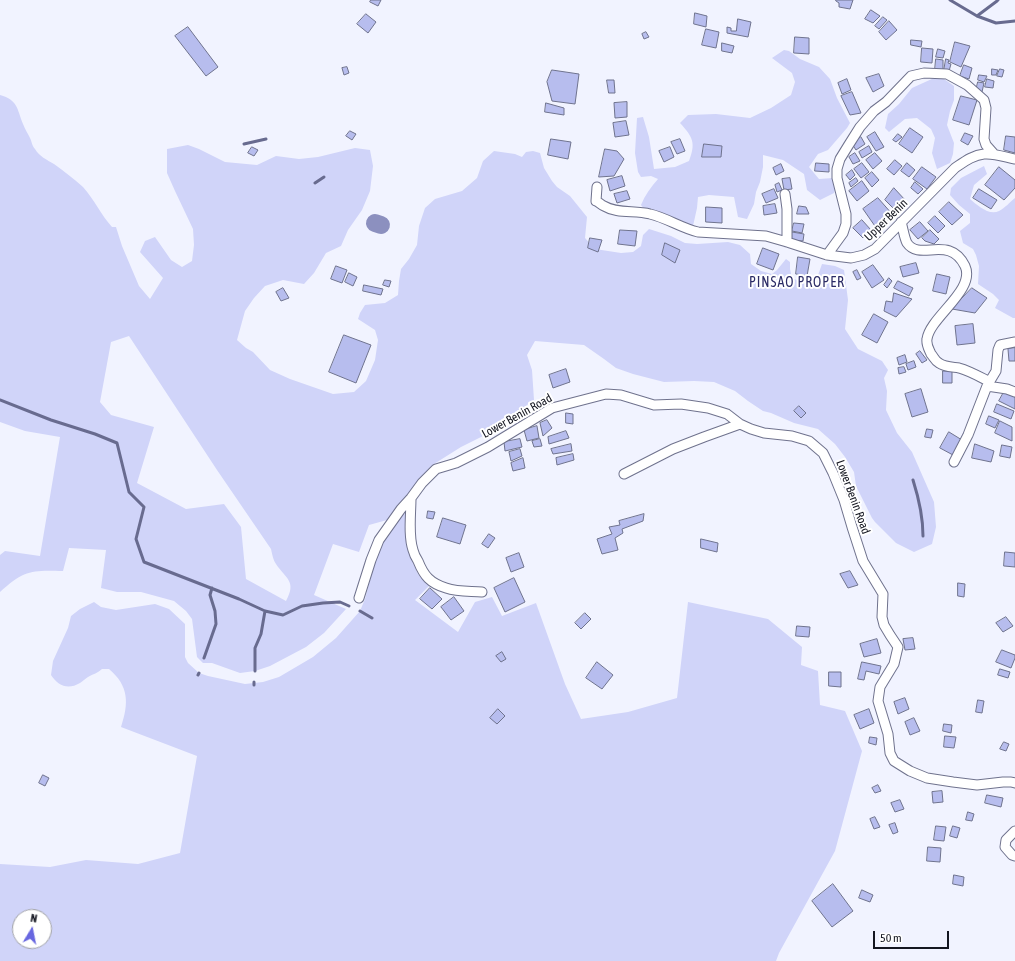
<!DOCTYPE html>
<html>
<head>
<meta charset="utf-8">
<style>
	body { margin:0 }
	#map { position:relative; width:1015px; height:961px; overflow:hidden; background:#f1f3ff; font-family:"Asap Condensed",sans-serif }
	canvas { display:block }
	.north { position:absolute; left:12px; top:909px; width:40px; height:40px; box-sizing:border-box; background:#fff; border:1px solid #a1a2a6; border-radius:50%; rotate:10deg; font-size:11px; font-weight:700; line-height:16px; text-align:center; color:#141620 }
	.north::after { content:''; display:block; margin:auto; width:14px; height:18px; background:#6867e0; clip-path:polygon(50% 0,100% 100%,50% 72%,0 100%) }
	.scale { position:absolute; left:873px; top:931px; width:76px; height:18px; box-sizing:border-box; border:2px solid #141620; border-top:0; padding-left:5px; font-size:12px; line-height:14px; white-space:nowrap; color:#141620; -webkit-text-stroke:3px #fff; paint-order:stroke }
</style>
</head>
<body>
<div id="map">
<canvas width="1015" height="961"></canvas>
<div class="north">N</div>
<div class="scale">50 m</div>
</div>
<script>
const g = document.querySelector('canvas').getContext('2d');
g.lineJoin = 'round';
function paint(path, color) { g.fillStyle = color; g.fill(path, 'evenodd'); }
function strokePath(path, color, width, dash) { g.strokeStyle = color; g.lineWidth = width; g.lineCap = dash ? 'butt' : 'round'; g.setLineDash(dash || []); g.stroke(path); }
function write(font, color, halo, rows, align = 'center') {
  g.font = font + ' "Asap Condensed",sans-serif'; g.lineWidth = 4; g.setLineDash([]); g.textBaseline = 'middle'; g.strokeStyle = halo; g.fillStyle = color; for (const [text, x, y, turn = 0] of rows) {
    g.save(); g.translate(x, y); g.rotate((+turn || 0) * Math.PI / 180); g.textAlign = isNaN(turn) ? turn : align; if (halo) g.strokeText(text, 0, 0); g.fillText(text, 0, 0); g.restore();
  }
}
paint(new Path2D(`
	M784,50l5,1 11,8 19,8 11,12 7,19 13,25 -3,5 -19,22 -10,4 -9,13 10,12 14,-1 4,6 -3,9 -14,7 -13,-10 -3,-16 -21,-14 -20,-5v12l-3,15 -4,10 -2,12 -7,15 -9,-2 -4,-20 -25,-2 -11,2 -1,11 -4,18 -48,-16 -4,-5c4,-10 10,-18 17,-26l-7,-3 -10,1 -3,-5 -3,-19 2,-35 6,-1 6,20 5,32 21,-2 14,-6c7,-18 4,-24 -9,-38l8,-8 28,-1 34,4 21,-10 20,-13 4,-13 -3,-9 -20,-15z
	M934,78l10,1 10,7v14l-4,11 -3,14 7,18 -1,11 -3,9 -13,6 -5,-16 3,-15 -4,-9 -14,-11 -12,1 -16,13 -4,-4 3,-14 11,-10 13,-16z
	M0,95c18,5 17,14 23,29 2,5 5,10 7,14 2,4 2,8 5,11 4,7 12,11 19,15 10,7 20,15 29,23 11,12 18,28 29,40h4l6,19 17,40 11,13 13,-21 -23,-26 5,-11 10,-4 16,23 11,7 10,-6 2,-16 -1,-16 -18,-38 -8,-18v-24l21,-4 11,4 26,13 32,3 19,-9 23,3 19,-2 37,-9 15,2 3,16 -3,25 -8,19 -14,20 -7,16 -15,7 -12,20 -10,11 -21,-4 -18,6 -11,12 -9,13 -8,29 9,8 7,4 17,18 20,9 43,15 21,-2 12,-11 9,-21 3,-20 -3,-10 -17,-11 2,-6 5,-8 20,-2 13,-8 1,-14 2,-12 8,-10 8,-14 2,-19 6,-18 10,-9 27,-8 15,-13 6,-17 11,-10 21,3 7,3 4,-5 7,-1 7,2 4,15 8,13 5,6 13,9 17,21 -2,21 10,11 26,4 12,-1 8,-6 2,-11 6,-6 22,7 14,7 12,1 31,-2 12,3 10,9 1,10 10,7 11,3 5,-4 9,-11 4,3v7l2,9 14,6 11,-6 5,-14 13,2 9,4 4,30 -3,29 13,20 24,12 6,9 -4,8 3,13 -1,19 11,23 15,19 22,50 2,25 -4,17 -18,8 -18,-9 -21,-21 -3,-4 -16,-32 -2,-14 -9,-15 -10,-13 -17,-15 -24,-6 -23,-10 -8,-2 -15,-10 -13,-10 -21,-9 -20,-1 -30,1 -31,-8 -17,-6 -12,-9 -20,-14 -49,-4 -8,14 5,15 2,30 -47,34 -26,13 -27,17 -47,56 -18,5 -10,27 -26,-8 -19,51 32,14 -22,24 -18,14 -36,19 -15,5 -15,2 -28,-10h-9l-6,-6 -5,-38 -6,-8 -12,-10 -33,-9h-24l-16,-4 5,-38 -37,-2 -6,23c-31,-1 -39,-1 -63,21v-37l5,-4 35,5 20,-119 -35,-6 -25,-9zM129,336l88,134 54,79c1,4 2,11 5,15 10,15 21,17 10,37l-40,-22 -5,-52 -17,-23 -38,5 -49,-26 17,-56 -43,-12 -11,-13 11,-60z
	M984,166l3,8 -13,11 -4,14c7,6 19,17 29,12 6,-3 11,-9 16,-13v120h-2l-18,-10 4,-8 -6,-6 -15,-10 1,-18 -3,-11 -3,-6 -10,-6 -3,-12 10,-8v-9l-11,-9 -9,-10 1,-7 10,-10z
	M407,511v27l1,13 10,23 12,11 -15,15 43,32 17,-30 17,-5 10,19 34,-13 29,81 16,35 47,-7 49,-14 11,-96 80,17 34,28 -1,18 17,6 2,34 25,6 17,40 -27,100 -56,102 -3,8h-776v-97l50,3 36,-7 52,4 42,-11 17,-97 -76,-29c8,-24 8,-41 -12,-58h-7c-4,4 -9,5 -14,8 -3,2 -5,4 -8,6 -12,7 -22,3 -29,-8l2,-14 15,-33 3,-12 9,-7 14,-7 7,5 15,3 39,-6 14,5 16,15v33l3,6 11,10 9,3 37,8 18,-2 16,-5 34,-20 23,-19 24,-27 5,-12 14,-53 17,-23zM20,917h24v24h-24z`), '#d0d4f9');
strokePath(new Path2D(`
	M950,0l27,16 19,7 19,-2
	M977,16l20,-15 1,-1
	M244,144l22,-5
	M315,183l9,-6
	M0,400l51,20 44,14 22,9 12,49 15,15 -8,32 8,23 95,37 26,12 18,4 19,-9 21,-3 17,-1 9,4
	M913,480c6,19 10,35 10,56
	M360,611l12,7
	M204,658l12,-34 -1,-13 -5,-16 2,-7
	M255,671v-23l6,-14 4,-23
	M198,675l1,-2
	M254,685v-3`), '#686b8f', 3);
strokePath(new Path2D(`
	M375,223l6,2`), '#8c90bf', 18);
const building = new Path2D(`
	M371,0h10l-3,6 -8,-4z
	M836,0h17l-3,9 -11,-2v-4l-3,-2z
	M871,10l9,6 -7,7 -8,-4z
	M695,13l12,3 -1,11 -12,-3z
	M366,14l10,8 -8,11 -11,-9z
	M883,17l4,3 -8,9 -4,-3z
	M738,19l13,3 -3,15 -21,-4v-6l4,1v3h5z
	M889,21l8,9 -11,10 -7,-8z
	M188,27l30,40 -12,9 -31,-40z
	M706,29l13,3 -3,16 -14,-3z
	M646,32l3,5 -5,2 -2,-5z
	M795,37l14,1v16l-15,-1z
	M911,40l11,1 -1,6 -10,-2z
	M955,42l15,4 -9,21 -11,-5z
	M722,43l12,3 -2,7 -10,-2z
	M922,48l11,1 -1,14 -11,-1z
	M938,49l7,2 -2,7 -7,-1z
	M936,59l7,1v10h-8z
	M946,59l3,1 -1,3 3,1 -2,7h-5z
	M964,65l8,3 -3,11 -9,-3z
	M347,67l2,6 -5,2 -2,-7z
	M992,69l6,1 -2,5h-4z
	M1000,69l4,1 -2,7 -5,-1z
	M552,70l27,4 -4,30 -23,-3 -5,-19z
	M879,74l5,12 -11,6 -7,-14z
	M979,75l8,1 -3,6 -6,-2z
	M847,79l4,11 -9,4 -4,-11z
	M987,79l7,2 -1,7 -8,-1z
	M607,80h7l1,13h-6z
	M978,82l6,1 -2,9 -6,-1z
	M852,92l9,21 -11,2 -9,-19z
	M961,96l16,4 -8,25 -16,-5z
	M627,102v15l-12,1 -1,-15z
	M546,103l18,5v7l-19,-3z
	M626,121l3,14 -14,2 -2,-14z
	M910,128l13,9 -11,16 -13,-9z
	M350,131l6,3 -4,6 -6,-4z
	M875,132l9,15 -8,4 -9,-14z
	M965,133l8,3 -5,9 -7,-4z
	M898,134l4,3 -6,5 -3,-2z
	M1006,136l9,1v16l-11,-3z
	M861,137l4,7 -9,6 -4,-6z
	M551,139l20,3 -3,17 -20,-4z
	M680,139l5,12 -8,3 -6,-12z
	M704,144l18,2 -1,11h-19z
	M869,146l3,6 -10,6 -3,-6z
	M252,147l6,3 -4,6 -6,-3z
	M670,147l4,10 -10,5 -5,-11z
	M605,149l12,2 7,8 -10,17 -15,1z
	M855,153l5,8 -7,3 -4,-7z
	M875,153l7,8 -9,8 -7,-9z
	M895,160l7,6 -8,9 -7,-6z
	M816,163l13,1v8l-14,-1z
	M862,163l7,9 -8,6 -7,-9z
	M907,163l8,7 -6,7 -8,-6z
	M781,164l3,7 -8,4 -3,-7z
	M922,167l14,10 -9,12 -14,-10z
	M999,167l16,13v8l-11,12 -19,-15z
	M852,170l3,5 -5,5 -4,-5z
	M872,172l7,8 -7,7 -7,-9z
	M622,176l3,10 -15,5 -3,-11z
	M790,178l2,11 -8,1 -2,-11z
	M856,178l2,3 -7,6 -2,-4z
	M862,181l7,10 -12,10 -8,-10z
	M915,182l8,7 -5,5 -7,-6z
	M779,183l3,7 -5,2 -2,-7z
	M894,188l12,13 -10,10 -11,-11z
	M774,189l4,9 -12,5 -4,-9z
	M979,189l18,11 -6,9 -18,-11z
	M627,191l3,8 -13,4 -3,-9z
	M878,198l15,17 -16,14 -14,-20z
	M949,202l14,13 -11,10 -13,-13z
	M775,204l2,9 -13,2 -1,-9z
	M799,206l7,1 3,7h-12z
	M706,207l16,1v15l-16,-1z
	M935,216l10,10 -7,7 -10,-10z
	M862,220l9,10 -8,8 -10,-10z
	M920,222l8,9 -10,8 -8,-9z
	M794,223l10,1 -2,9 -10,-2z
	M620,230l17,1 -2,15 -17,-2z
	M930,230l9,9 -5,5 -9,-3 -3,-3z
	M792,232l12,2 -1,7 -11,-1z
	M590,238l12,2 -4,12 -10,-4z
	M665,243l15,7 -5,13 -13,-8z
	M763,248l16,6 -6,16 -16,-6z
	M798,257l12,2 -3,17 -11,-2z
	M916,263l3,10 -16,4 -3,-10z
	M873,265l11,15 -12,8 -10,-16z
	M336,266l11,4 -5,13 -11,-4z
	M857,270l4,8 -4,2 -4,-8z
	M349,273l8,4 -4,9 -8,-4z
	M937,274l13,3 -4,17 -13,-3z
	M889,278l3,3 -5,7 -3,-3z
	M385,280l6,1 -2,6 -6,-2z
	M898,281l15,7 -4,8 -15,-8z
	M364,285l19,4 -2,6 -18,-4z
	M283,288l6,10 -8,3 -5,-9z
	M972,288l15,10 -12,15 -23,-4z
	M894,293l18,6 -16,18 -12,-6 2,-10 6,1z
	M874,314l14,8 -11,21 -15,-8z
	M973,324l2,19 -18,2 -2,-19z
	M344,335l27,10 -15,38 -27,-11z
	M1015,348v13h-6l-1,-12z
	M920,351l7,9 -5,3 -6,-9z
	M905,355l2,7 -8,3 -2,-7z
	M914,361l2,6 -8,3 -2,-6z
	M904,367l2,5 -7,2 -1,-6z
	M566,369l4,13 -17,6 -4,-13z
	M943,371h9v12h-9z
	M921,389l7,23 -16,5 -7,-23z
	M1004,392l11,5v12l-16,-8z
	M997,404l17,7 -3,8 -17,-7z
	M799,406l7,7 -5,5 -7,-7z
	M566,413l7,1v10l-7,-1z
	M989,416l10,4 -4,8 -9,-4z
	M547,420l5,8 -9,8 -3,-13z
	M1000,421l12,6v14l-17,-8z
	M537,426l2,12 -12,3 -3,-11z
	M927,429l6,1 -2,8 -6,-1z
	M566,431l3,7 -20,6 -1,-7z
	M949,432l13,8 -9,15 -13,-7z
	M520,439l2,8 -17,4 -1,-9z
	M540,439l2,7 -8,1 -2,-6z
	M571,444l1,7 -19,3 -2,-5z
	M975,444l19,7 -3,11 -19,-4z
	M1002,445l10,2 -2,11 -10,-2z
	M520,449l2,7 -11,5 -2,-9z
	M573,454l1,6 -17,5 -1,-7z
	M523,458l2,10 -12,3 -2,-8z
	M428,511l7,1 -2,7 -6,-1z
	M644,514l-1,7 -21,8 1,4 -8,5 3,12 -16,4 -5,-15 15,-5 -3,-7 11,-2 -1,-4z
	M443,518l23,7 -6,19 -23,-7z
	M489,534l6,4 -7,10 -6,-4z
	M701,539l17,4 -1,9 -16,-4z
	M1005,552l10,1v14l-11,-1z
	M519,553l5,14 -13,5 -5,-14z
	M850,571l8,14 -10,3 -8,-14z
	M514,578l11,24 -20,10 -11,-24z
	M958,583l7,1 -1,13 -6,-1z
	M430,588l12,11 -10,10 -12,-10z
	M454,597l10,14 -13,9 -10,-13z
	M585,613l6,6 -10,10 -6,-6z
	M1006,617l7,9 -10,6 -7,-9z
	M797,626l13,1 -1,10 -13,-1z
	M913,638l2,11 -10,1 -2,-11z
	M877,639l4,14 -17,4 -4,-13z
	M1002,650l13,5v3l-4,10 -15,-6z
	M502,652l4,7 -5,3 -5,-6z
	M597,662l16,13 -11,14 -16,-11z
	M862,662l19,4 -2,8 -13,-3 -2,9 -6,-1z
	M1000,669l10,3 -2,6 -10,-3z
	M829,672h12v15l-12,-1z
	M905,698l4,11 -11,5 -4,-12z
	M978,700l6,1 -2,12 -6,-1z
	M498,709l7,7 -8,8 -7,-6z
	M869,709l5,14 -14,6 -6,-14z
	M914,718l6,13 -10,4 -5,-13z
	M944,724l8,1 -1,8 -8,-2z
	M945,736l11,1 -2,11 -10,-1z
	M870,737l7,1 -1,7 -7,-2z
	M1004,742l5,2 -3,7 -6,-2z
	M43,775l6,3 -4,8 -6,-3z
	M878,785l3,6 -6,2 -3,-5z
	M942,791l1,11 -10,1 -1,-11z
	M987,795l16,3 -2,9 -16,-4z
	M900,800l4,9 -9,3 -4,-9z
	M968,812l6,2 -2,7 -6,-1z
	M875,817l5,10 -6,2 -4,-10z
	M895,823l3,9 -5,2 -4,-9z
	M936,826l10,1 -2,14 -10,-1z
	M953,826l7,2 -3,10 -7,-2z
	M928,847l13,1 -1,14 -13,-1z
	M954,875l10,2 -1,9 -10,-2z
	M833,884l20,27 -21,16 -20,-26z
	M862,890l11,5 -3,7 -11,-4z`);
paint(building, '#b7bdee');
strokePath(building, '#6f738e', 1);
const minor = new Path2D(`
	M597,187l-1,14c3,1 5,4 8,5 13,8 31,4 46,8 17,4 31,14 48,18l68,4 21,6 40,13 24,3 13,-3 11,-6 80,-81c9,-6 18,-13 29,-14 10,-1 21,3 31,5
	M785,194l2,15v33
	M901,222c2,6 3,15 6,21 13,19 42,-9 58,23 11,24 -35,51 -38,73 -1,6 2,10 4,15 3,3 4,7 8,9 5,4 14,4 20,5 11,3 21,9 31,14
	M827,255l16,-22 3,-9v-10l-9,-36v-9l3,-10 8,-13 12,-19 14,-16 12,-9 25,-26 13,-3 23,1 20,11 17,15 2,8 -2,31 2,6 8,9
	M987,386l20,3 8,3
	M954,462l14,-27 19,-49 9,-15 2,-21 2,-5 15,-3
	M624,474l49,-25 31,-12 36,-13
	M411,498c0,16 -3,37 2,52 1,4 3,8 5,11 6,15 12,22 28,27 12,4 23,3 36,4
	M359,598l12,-38 8,-20 22,-31 10,-11 11,-15 14,-14 20,-6 32,-16 64,-39 54,-14 15,1 33,10 27,-1 27,4 19,6 13,10 11,5 13,4 28,3 17,5 14,12 10,20 11,27 8,27 11,34 20,33 -1,23 2,8 6,10 8,12 -4,17 -14,23 -2,14 10,33 2,19 4,8 16,10 17,7 26,4 24,3 26,-3h8l4,1
	M1015,831l-9,9 -1,7 7,8 3,1`);
strokePath(minor, '#6f728d', 11);
strokePath(minor, '#fff', 9);
write('12px', '#141620', '#fff', [
	["Upper Benin",886,220,-44],
	["Lower Benin Road",517,416,-29],
	["Lower Benin Road",853,497,70]
]);
g.letterSpacing = '1px';
write('14px', '#2c2c66', '#fff', [
	["PINSAO PROPER",797,283]
]);
g.letterSpacing = '0px';
</script>
</body>
</html>
